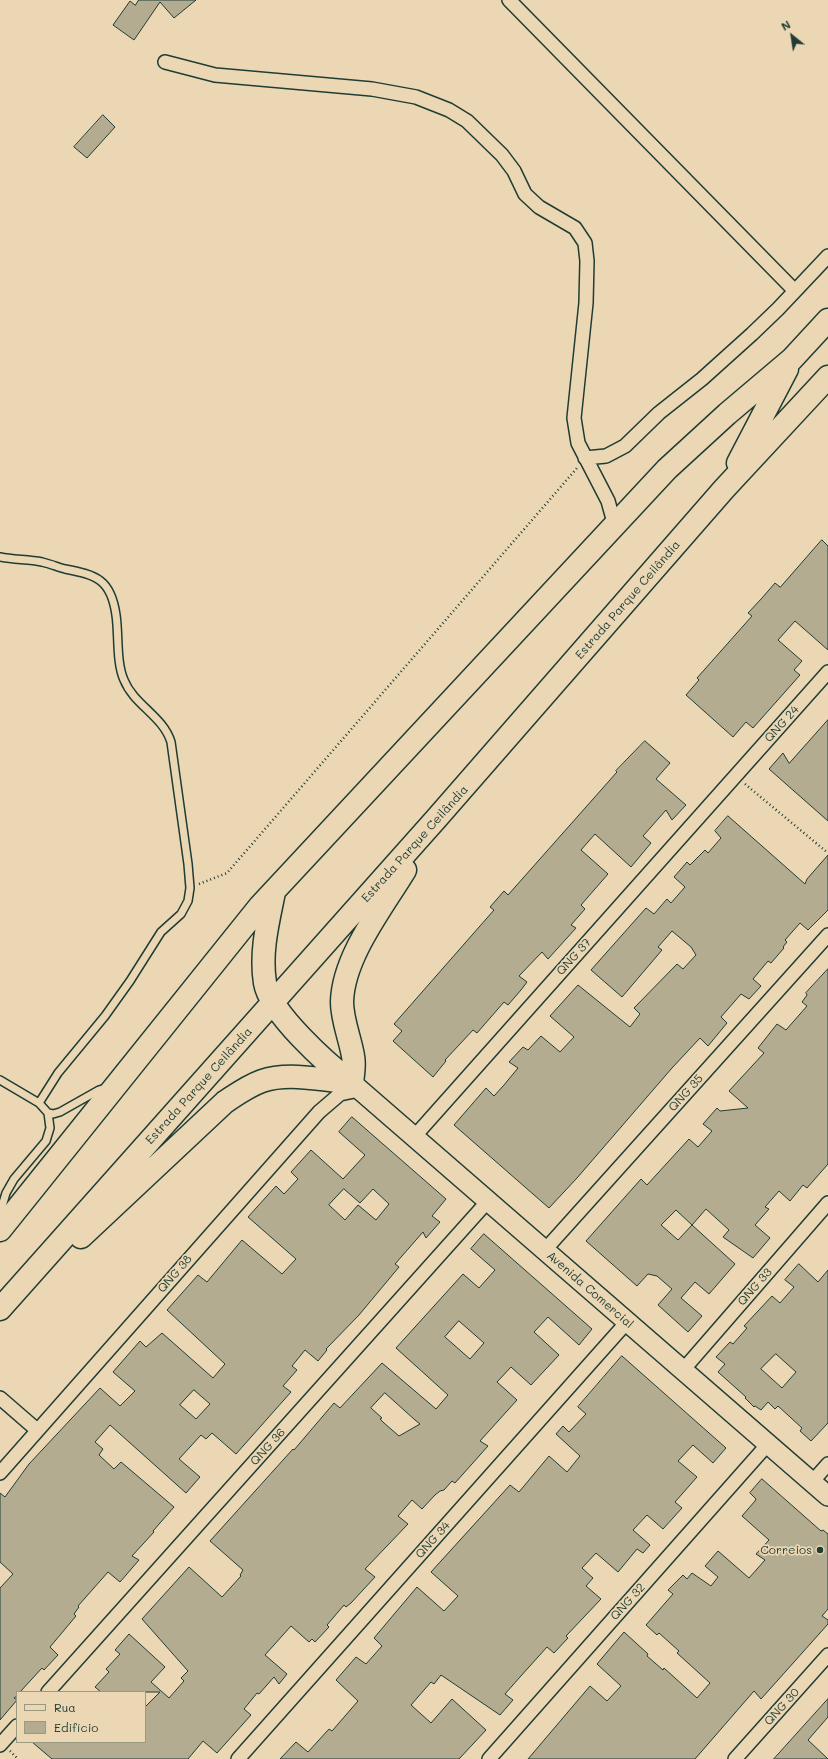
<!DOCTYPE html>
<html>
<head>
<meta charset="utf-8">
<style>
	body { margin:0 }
	#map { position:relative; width:828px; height:1759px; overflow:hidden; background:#ecd7b5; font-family:Mali,sans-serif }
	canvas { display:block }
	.legend { position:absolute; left:16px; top:1691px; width:130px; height:52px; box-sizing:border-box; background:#ecd7b5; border:1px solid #9a9981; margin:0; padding:5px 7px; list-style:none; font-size:12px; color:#1f3d34 }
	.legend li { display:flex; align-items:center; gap:8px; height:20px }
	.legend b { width:20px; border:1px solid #9a9981 }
	.north { position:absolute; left:772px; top:16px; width:40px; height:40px; -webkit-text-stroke:3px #ecd7b5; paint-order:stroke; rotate:330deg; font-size:11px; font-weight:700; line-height:16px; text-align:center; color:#1f3d34 }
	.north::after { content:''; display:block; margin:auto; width:14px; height:18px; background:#1f3d34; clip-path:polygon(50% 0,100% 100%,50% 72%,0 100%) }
</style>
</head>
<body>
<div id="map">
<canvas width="828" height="1759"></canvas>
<ul class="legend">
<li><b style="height:5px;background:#ecd7b5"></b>Rua</li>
<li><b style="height:11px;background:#b3ac91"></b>Edifício</li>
</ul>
<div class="north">N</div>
</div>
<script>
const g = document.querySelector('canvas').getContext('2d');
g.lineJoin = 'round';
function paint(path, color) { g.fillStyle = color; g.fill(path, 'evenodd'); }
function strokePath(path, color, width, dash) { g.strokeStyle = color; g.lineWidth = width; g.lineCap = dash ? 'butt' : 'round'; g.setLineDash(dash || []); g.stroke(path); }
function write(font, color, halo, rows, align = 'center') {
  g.font = font + ' Mali,sans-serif'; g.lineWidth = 3.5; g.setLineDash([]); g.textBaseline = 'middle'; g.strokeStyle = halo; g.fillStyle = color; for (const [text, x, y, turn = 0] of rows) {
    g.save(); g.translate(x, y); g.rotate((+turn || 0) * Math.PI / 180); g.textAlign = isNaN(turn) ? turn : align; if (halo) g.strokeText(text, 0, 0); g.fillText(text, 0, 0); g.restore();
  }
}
const building = new Path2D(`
	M139,0h57l-22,18 -14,-16 -26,38 -21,-15 17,-24 5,4z
	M103,115l12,12 -28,31 -13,-11z
	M822,540l6,6v104l-33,-29 -17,19 24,21 -8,9 6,5 -47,53 -7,-6 -13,15 -47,-42 13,-15 -2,-2 55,-62 -4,-3 14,-15 13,-15 5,4z
	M828,720v101l-59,-52 14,-16 6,10z
	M645,741l25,22 -14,16 30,26 -14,15 -6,-10 -23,26 8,7 -20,24 -36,-33 -14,16 27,24 -27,31 4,4 -14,16 5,3 -28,31 -6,-7 -23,24 8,6 -6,8 -13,15 -4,-3 -27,31 -4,-3 -28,30 1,1 -13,16 -40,-36 9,-10 -8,-7 100,-114 -4,-3 14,-16 4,4 109,-123 -1,-1z
	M728,816l77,68 2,-5 21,-24v55l-20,20 -8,-7 -15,17 2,2 -4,5 1,1 -13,15 -3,-2 -15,18 8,7 -12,13 -8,-5 -20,23 6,6 -19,23 -8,-8 -28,30 -95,110 -28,30 -95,-83 32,-37 8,8 10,-11 14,-17 -9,-6 14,-15 5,3 13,-14 19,16 14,-15 -24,-21 28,-31 52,42 10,-13 -6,-6 43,-44 6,5 13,-14 -5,-8 -19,-16 -14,16 4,3 -40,47 -31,-27 55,-62 8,6 13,-15 4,4 14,-16 -11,-10 13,-15 3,3 15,-15 3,3 13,-15 -6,-7z
	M828,969v195l-21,24 -4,-3 -13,16 -11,-10 -14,16 4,2 -14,16 15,13 -17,20 -30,-21 6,-7 -23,-21 -14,16 -16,-15 -15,15 17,15 14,-15 43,39 -26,30 -14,-12 -14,16 21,18 -14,16 -30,-27 14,-16 -15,-13 -9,-2 -11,12 -51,-45 55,-62 6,6 42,-46 9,8 14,-16 -9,-7 14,-16 3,3 28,-3 -19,-17 35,-38 -6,-5 19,-24 9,6 21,-24 -5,-4 5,-7 -1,-2z
	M352,1117l94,82 -14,17 8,6 -14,16 -3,-6 -28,32 4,3 -40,48 -33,34 1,1 -9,11 -13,-11 -13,16 5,4 -14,16 8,6 -55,62 -24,-21 -6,6 -5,-4 -22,24 21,18 -14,16 -76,-68 -15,17 8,7 -4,6 15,14 7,-7 53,45 -21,24 1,1 -22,24 7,4 -19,22 -12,-10 -30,34 1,1 -5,7 2,2 -26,31 8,8 -14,15 -2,-2 -22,24h-3v4l-3,2 3,2 -17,20v-132l13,-14 -13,-12v-69l5,4 24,-33 71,-76 20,18 15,-15 -22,-19 27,-31 6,6 16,-14 51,45 12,-14 -58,-54 31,-35 9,7 35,-42 40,34 14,-15 -48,-42 28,-31 8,8 14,-15 -7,-7 20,-22 32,29 22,-24 -26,-23zM344,1189l16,14 13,-14 16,15 -13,16 -18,-15 -13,15 -16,-15zM194,1390l16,14 -14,15 -16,-14z
	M484,1234l108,95 -13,16 -31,-28 -14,15 25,23 -28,30 -20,-18 -14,15 20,18 -37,41 8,5 -33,37 -3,-2 -8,9 -4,1 -5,4 -13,14 -10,-9 -14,16 10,8 -43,45 10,8 -24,26 -5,4 -2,-2 -17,20 2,2 -14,15 -3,-3 -3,3 -18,-16 -26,29 22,19 -8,10 -5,-7 -15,17 -2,-1 -13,16 7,6 -34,38 -14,-12 -15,18h-136l-20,-17h113v-35l15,-15h-59l-6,-5 14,-15 -3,-3 14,-15 -5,-4 14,-16 36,33 -14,15 18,16 15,-17 -3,-3 7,-7 -46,-52 47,-52 33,30 19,-21 -1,-1 3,-5 -33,-29 83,-92 1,1 40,-47 6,5 42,-45 54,46 12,-14 -52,-47 67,-74 16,14 16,-18 -24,-21zM459,1321l25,22 -14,16 -25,-22zM385,1393l30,27 5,4 -21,12 -15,-13 -4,-4 2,-1 -11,-10z
	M799,1264l19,18 10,-12v153l-17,18 -11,-10 2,-3 -24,-22 -3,3 -7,-7 -7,8 -6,-4 -1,1 -9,-9 1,-1 -28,-25 7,-8 -9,-7 14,-15 3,2 14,-16 -3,-2 28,-30 8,7 14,-16 -9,-7zM776,1354l20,18 -14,16 -21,-19z
	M622,1356l104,92 -13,15 -20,-18 -15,16 19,16 -22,25 7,6 -19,21 -16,-14 -14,15 17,15 -7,8 -6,-4 -19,23 -22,-19 -14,15 11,10 -7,8 15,13 -35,37 2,2 -14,15 -7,-6 -27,30 -15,17 8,6 -13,15 -59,-40 -7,9 -3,-2 -20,23 20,18 21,-24 34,31 -27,29h-179l16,-17 12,10 21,-23 3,2 26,-30 -22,-21 20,-23 10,7 16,-18 -8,-8 43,-51 27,24 14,-15 -27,-24 79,-87 9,7 30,-36 18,16 13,-16 -24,-22 7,-8 6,6 17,-18 -8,-7z
	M762,1479l59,52 2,-1 5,4v75l-6,7 6,4v4l-67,75 -7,-8 -59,68h-167l62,-73 17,15 14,-15 -24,-22 27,-32 24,22 -1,2 16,14 1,-2 33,30 13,-15 -33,-30 2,-2 -20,-18 -2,2 -11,-10 27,-31 -5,-4 15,-15 4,4 5,-6 19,13 7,-9 -13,-11 13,-15 31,27 16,-18 -9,-6 13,-14 -27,-24 13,-15 1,-2 -6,-6z
	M828,1699v18l-20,23 20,19h-54z`);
paint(building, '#b3ac91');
strokePath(building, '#1f3d34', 1);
const service = new Path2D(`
	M0,557c14,3 28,2 42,5 8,2 16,5 23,7 31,6 46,10 51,46 3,20 0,47 8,65 10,25 39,36 47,62l17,122 2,24 -2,13 -7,13 -20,18 -31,49 -25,35 -47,57 -19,30
	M0,1080l39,23 9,10 2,15 -4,13 -32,38 -8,14 -6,20
	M48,1113l5,1 7,-2 39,-22 7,-2`);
const minor = new Path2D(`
	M509,0l286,291
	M165,62l50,13 157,14 44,8 33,13 18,11 35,34 12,16 11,23 14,13 36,21 10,15 2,18 -1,42 -12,115 4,25 30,58 7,25
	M585,458l21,-2 19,-10 34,-33 43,-34 50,-45 26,-25 50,-53
	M414,1137l414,-465
	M544,1251l284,-316
	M683,1370l145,-167
	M0,1398l37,32
	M0,1473l319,-361 21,-18 19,-4
	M812,1482l16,-18
	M48,1692l440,-491
	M0,1745l17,-19
	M238,1759l389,-437
	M489,1759l279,-315
	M735,1759l93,-104`);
const secondary = new Path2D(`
	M352,1083l476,413`);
const motorway = new Path2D(`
	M738,463l49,-94
	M274,892c-6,30 -14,60 -9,91 5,30 62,81 87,100
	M352,1083c1,-9 3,-18 1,-27 -3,-18 -11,-36 -11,-54 1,-45 40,-94 63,-132
	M0,1230l260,-324 407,-437 60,-55 65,-55 36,-39
	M81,1237l144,-135c12,-8 23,-16 37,-21 26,-9 63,-1 90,2
	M0,1309l436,-490 288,-330 104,-112`);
strokePath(service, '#1f3d34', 10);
strokePath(minor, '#1f3d34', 16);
strokePath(secondary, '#1f3d34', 22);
strokePath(motorway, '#1f3d34', 25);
strokePath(new Path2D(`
	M745,784l83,69
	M199,884l28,-11 350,-405
	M10,1751l8,8`), '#1f3d34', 2.5, [1, 3]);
strokePath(service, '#ecd7b5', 7);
strokePath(minor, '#ecd7b5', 13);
strokePath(secondary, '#ecd7b5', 19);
strokePath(motorway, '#ecd7b5', 22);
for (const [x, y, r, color] of [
	[820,1550,4,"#1f3d34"]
]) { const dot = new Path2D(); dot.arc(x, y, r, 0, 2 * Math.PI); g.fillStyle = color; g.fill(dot); strokePath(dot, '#ecd7b5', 1.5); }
write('12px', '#1f3d34', '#ecd7b5', [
	["Estrada Parque Ceilândia",628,600,-49],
	["QNG 24",782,724,-48],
	["Estrada Parque Ceilândia",415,844,-48],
	["QNG 37",574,957,-48],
	["Estrada Parque Ceilândia",199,1086,-48],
	["QNG 35",686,1093,-48],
	["QNG 38",175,1274,-49],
	["QNG 33",755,1287,-49],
	["Avenida Comercial",590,1290,41],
	["QNG 36",268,1447,-48],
	["QNG 34",433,1540,-48],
	["QNG 32",628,1602,-48],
	["QNG 30",782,1707,-48]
]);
write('12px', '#1f3d34', '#ecd7b5', [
	["Correios",812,1550]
], 'right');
</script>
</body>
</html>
